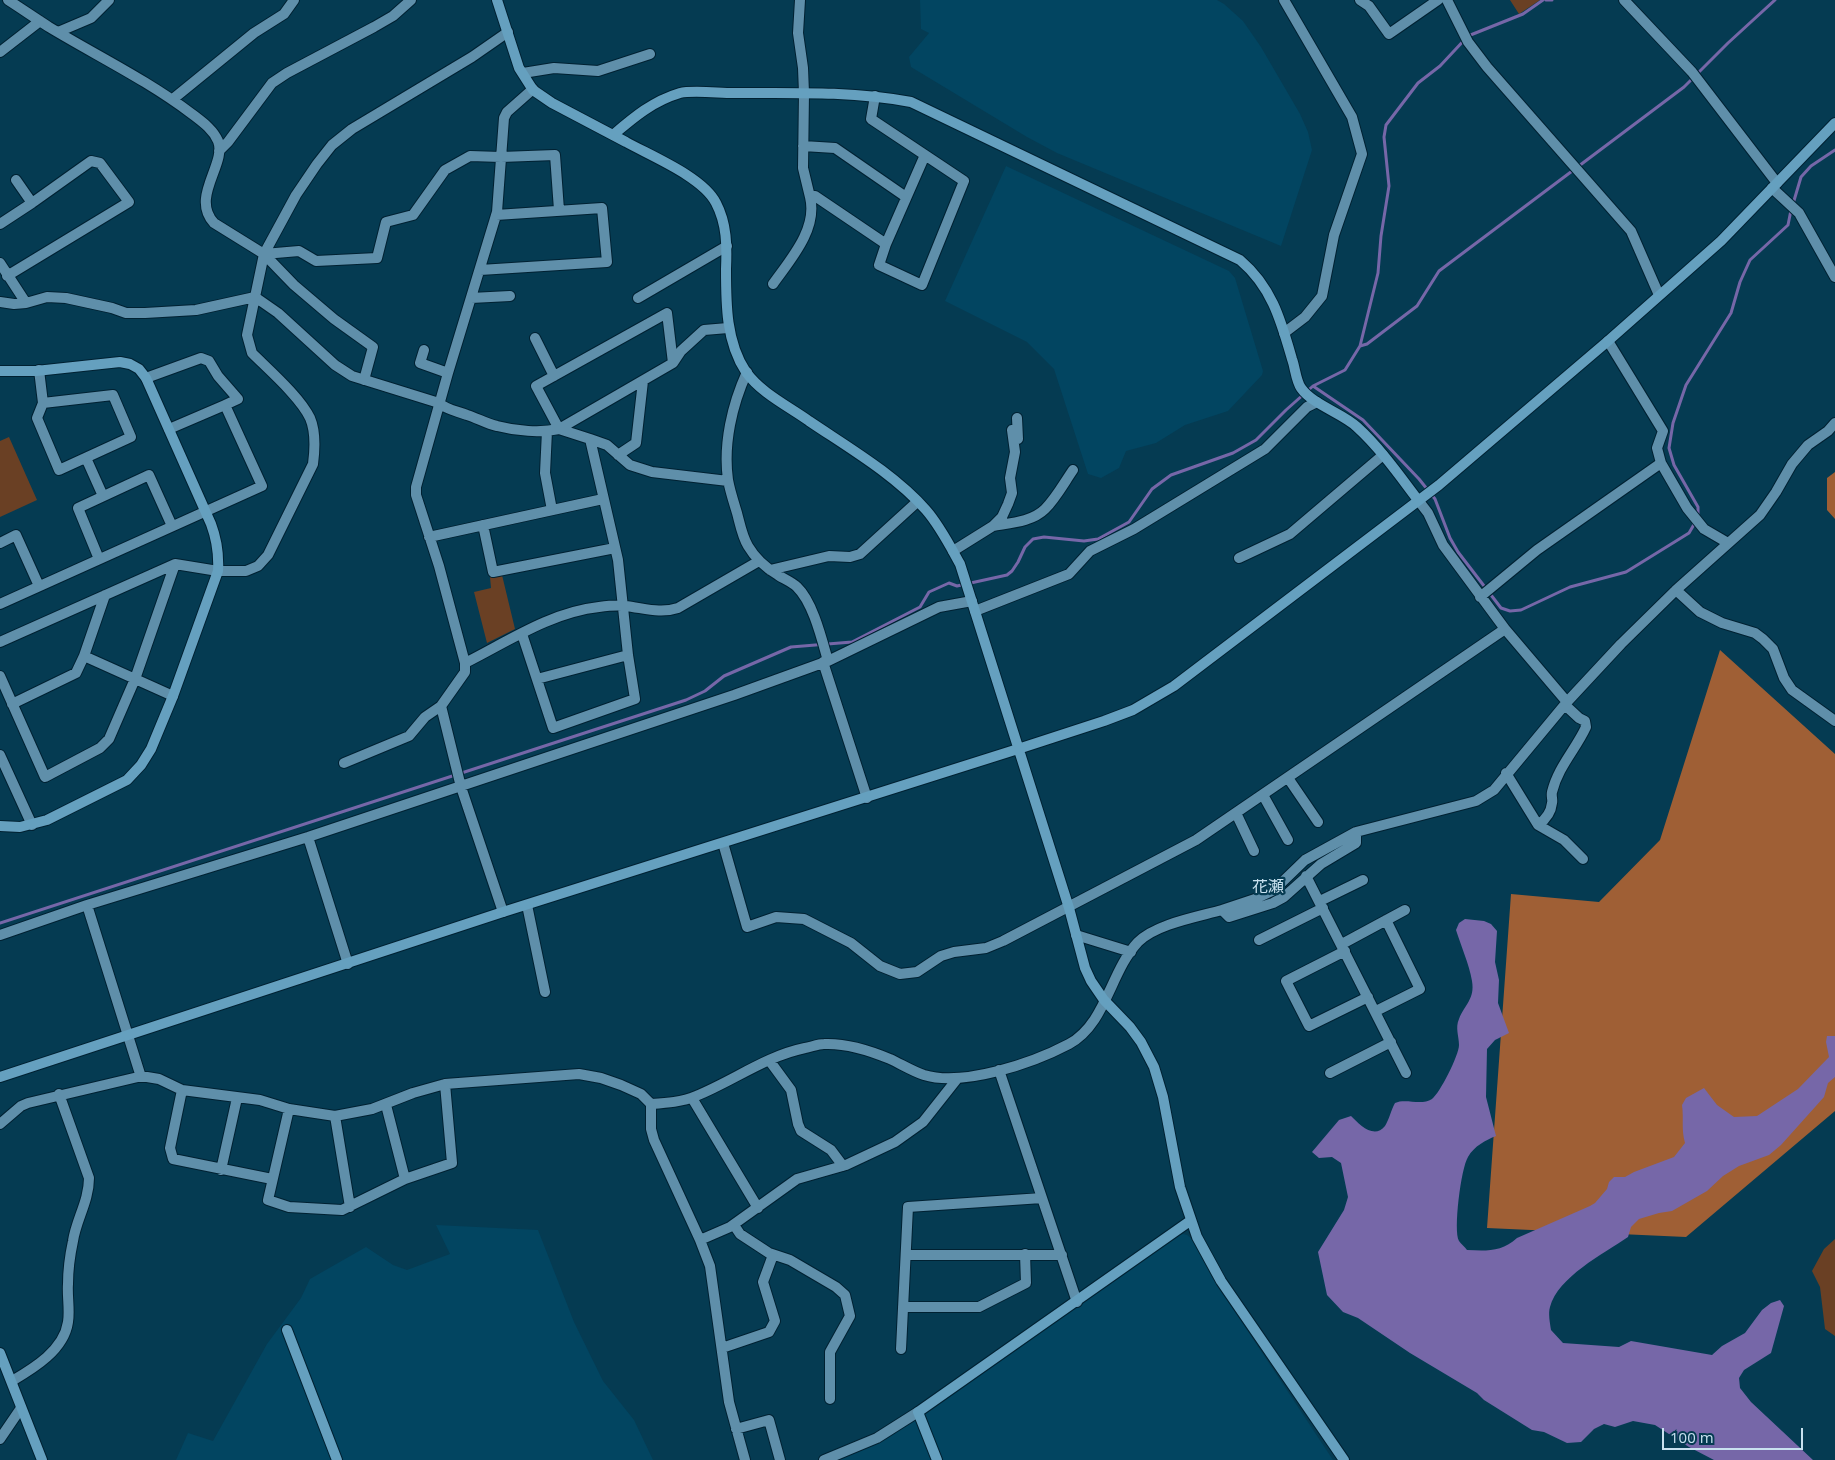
<!DOCTYPE html>
<html>
<head>
<meta charset="utf-8">
<style>
	body { margin:0 }
	#map { position:relative; width:1835px; height:1460px; overflow:hidden; background:#053b52; font-family:"Open Sans",sans-serif }
	canvas { display:block }
	.scale { position:absolute; left:1662px; top:1428px; width:141px; height:22px; box-sizing:border-box; border:2px solid #c8e1ef; border-top:0; padding-left:6px; font-size:15px; line-height:18px; white-space:nowrap; color:#c8e1ef; -webkit-text-stroke:4px #053b52; paint-order:stroke }
</style>
</head>
<body>
<div id="map">
<canvas width="1835" height="1460"></canvas>
<div class="scale">100 m</div>
</div>
<script>
const g = document.querySelector('canvas').getContext('2d');
g.lineJoin = 'round';
function paint(path, color) { g.fillStyle = color; g.fill(path, 'evenodd'); }
function strokePath(path, color, width, dash) { g.strokeStyle = color; g.lineWidth = width; g.lineCap = dash ? 'butt' : 'round'; g.setLineDash(dash || []); g.stroke(path); }
function write(font, color, halo, rows, align = 'center') {
  g.font = font + ' "Open Sans","Noto Sans JP",sans-serif'; g.lineWidth = 4.5; g.setLineDash([]); g.textBaseline = 'middle'; g.strokeStyle = halo; g.fillStyle = color; for (const [text, x, y, turn = 0] of rows) {
    g.save(); g.translate(x, y); g.rotate((+turn || 0) * Math.PI / 180); g.textAlign = isNaN(turn) ? turn : align; if (halo) g.strokeText(text, 0, 0); g.fillText(text, 0, 0); g.restore();
  }
}
paint(new Path2D(`
	M920,0h297l7,4 19,17 18,26 39,67 8,18 4,18 -31,96 -224,-93 -30,-16 -116,-70 -2,-10 20,-24 -8,-4z
	M1006,166l223,105 6,7 28,93 -1,4 -34,36 -43,14 -29,18 -30,8 -7,17 -18,10 -13,-4 -34,-105 -27,-27 -82,-41z
	M436,1225l102,5 36,92 29,59 31,39 19,40h-477l12,-27 25,8 54,-97 34,-46 9,-19 56,-32 27,18 14,5 43,-16z
	M1183,1234l4,1 4,3 21,39 121,183h-496l39,-17 58,-35 245,-173z`), '#024561');
paint(new Path2D(`
	M1510,0h30l-21,14z
	M9,437l28,63 -37,17v-76z
	M502,575l13,54 -28,14 -13,-51 17,-4 -1,-11z
	M1835,1239v97l-10,-7 -5,-42 -8,-16 12,-22z`), '#6a4024');
paint(new Path2D(`
	M1835,472v47l-8,-9v-32z
	M1720,650l115,104v357l-149,126 -199,-9 24,-334 88,8 61,-62z`), '#9f5f35');
paint(new Path2D(`
	M1465,919l19,2 7,3 6,7 -2,31 4,18 -1,23 11,30 -14,7 -8,9 -1,48 10,39c-10,4 -22,10 -28,21 -7,11 -15,74 -9,84 2,3 6,6 8,9 19,1 35,2 50,-12l73,-32 5,-3 12,-14 2,-7 5,-5h11l9,-5 40,-15 11,-14c-4,-15 -1,-23 -3,-38l4,-7 18,-10 13,17 17,12 23,-1 41,-27 31,-32 -3,-15 1,-6h8v41l-7,6 -4,14 -43,48 -12,10 -30,11 -16,10 -16,15 -35,20 -13,2 -20,6 -8,8 -3,10c-25,17 -70,40 -78,70 -2,6 0,16 1,23l12,13 56,4 12,-6 81,14 10,-9 23,-13 17,-23 9,-7 9,-3 4,6 -13,47 -27,17 -5,8 1,10 11,14 62,58h-99l-25,-13 -34,-22 -22,-4 -18,6 -11,-3 -10,5 -13,13 -14,1 -23,-11 -12,-2 -48,-30 -7,-7 -67,-40 -52,-35 -15,-6 -16,-17 -9,-43 26,-42 4,-13 -7,-34 -9,-6 -13,1 -7,-6 27,-32 12,-4c8,8 23,24 34,10 4,-6 6,-16 10,-23 11,-5 26,3 37,-4 8,-6 27,-44 27,-54 0,-9 -4,-17 0,-26 6,-15 16,-20 13,-38 -3,-17 -11,-35 -16,-51l3,-7z`), '#7667a8');
strokePath(new Path2D(`
	M1546,0h6
	M1793,204l8,-27 10,-11 24,-16
	M1360,346l7,-2 50,-38 22,-35 245,-184 44,-44 47,-43
	M1313,386l50,34 56,59 16,20 15,39 8,14 43,56 9,3 11,-1 49,-23 56,-15 63,-39 7,-12
	M1698,516v-9l-24,-42 -5,-17 4,-25 13,-38 45,-72 9,-31 10,-22 38,-35 3,-15
	M0,923l686,-223 19,-9 19,-15 67,-29 61,-5 68,-35 9,-15 20,-9 8,3 50,-11 5,-4 6,-9 7,-15 8,-8 11,-2 40,4 14,-2 31,-17 23,-33 19,-14 62,-22 23,-13 30,-30 27,-24 32,-16 15,-24 18,-73 3,-37 8,-50 -5,-49 2,-12 32,-42 22,-17 28,-30 55,-22 20,-14`), '#7667a8', 3);
const street = new Path2D(`
	M8,0c14,9 27,18 41,27 48,29 98,53 143,87 9,7 21,15 26,27 9,23 -28,56 -4,82l50,31 30,31 40,34 39,28 -9,33
	M800,0l-2,33 5,35 1,25 -1,75 7,29 5,-1 71,48 -7,21 43,20 42,-104 -93,-62 4,-23
	M1284,0l68,117 10,37 -28,81 -12,61 -17,21 -21,16
	M1360,0l9,6 20,28 49,-34
	M1447,0l21,42 19,25 144,164 28,64
	M1624,0l68,72 85,111
	M58,32l33,-14 18,-18
	M0,52l40,-31
	M523,73l31,-5 44,3 52,-17
	M173,99l81,-66 30,-19 10,-14
	M803,146l32,2 71,49
	M219,151l9,-9 44,-59 15,-10 87,-46 19,-11 18,-16
	M16,180l16,23
	M1772,188l27,25 36,64
	M0,224l32,-21 59,-42 9,2 29,39 -122,74
	M886,244l39,-89
	M264,254l35,-3 17,10 61,-3 9,-36 27,-7 32,-45 25,-14 31,1 54,-2 4,55
	M0,263l26,40
	M480,270l127,-8 -5,-54 -106,7
	M773,284c17,-24 45,-55 37,-87
	M471,298l39,-2
	M638,298l89,-52
	M0,302l14,2 12,-1 21,-6 19,1 46,10 14,5h19l51,-3 59,-13 23,16 57,52 17,11 87,27c8,7 18,8 28,12 10,3 20,9 30,11 19,5 43,7 62,3l-23,-43 131,-73 6,50
	M535,338l19,38
	M1608,341l55,90 -6,17 4,15 26,45 17,21 24,14
	M424,350l-4,13 28,10
	M39,370l4,33 -6,15 22,52 72,-33 -18,-42 -70,8
	M747,372c-15,33 -24,72 -19,108 2,11 6,23 9,33 3,11 5,23 11,33 7,12 18,22 30,29 6,4 14,7 19,12 16,15 25,53 31,74
	M1017,418l1,21
	M169,429l56,-24
	M547,431l-2,42 7,37
	M590,439l17,6 23,20 22,7 76,9
	M618,455l18,-12 7,-62
	M86,458l17,38
	M1418,500l10,13 15,32 62,84 62,73
	M483,525l10,47 122,-24
	M993,526c17,-3 39,-4 52,-17 11,-11 19,-26 28,-39
	M429,537l174,-38
	M0,543l16,-8 23,51
	M953,551l40,-25 9,-9 6,-13 4,-11 -2,-15 5,-26 -3,-22
	M1239,558l51,-24 93,-79
	M99,559l-21,-51 71,-33 23,51
	M770,570l59,-14 21,1 10,-3 57,-52
	M1676,590l24,22 22,11 33,10 8,6 10,10 11,29 8,12 43,31
	M105,595l-21,61 89,40
	M1480,597l57,-47 124,-87
	M0,604l262,-118 -37,-81 13,-6 -20,-23 -9,-15 -8,-3 -55,20
	M975,611l94,-37 21,-23 44,-22 131,-80 42,-42 10,-5
	M522,634l31,94 82,-29 -7,-44 -10,-95 -28,-121 -31,-10 114,-66 8,-12 23,-21 24,-2
	M0,642l175,-78 43,7h28l12,-5 10,-11 45,-91c2,-15 3,-32 -3,-46 -10,-21 -41,-48 -58,-65l-5,-18 17,-81 32,-59 21,-31 15,-19 20,-16 120,-72 36,-25
	M823,662l44,136
	M465,663c42,-21 86,-51 134,-56 8,-1 18,-2 26,-1 19,2 35,8 53,2l81,-47
	M0,676l45,101 55,-29 9,-9 26,-60 40,-115
	M537,679l91,-24
	M12,704l64,-31 8,-17
	M0,755l32,70
	M344,763l65,-27 16,-19 16,-11
	M1506,773l32,52c7,-5 13,-12 14,-22 1,-3 -1,-7 0,-11 6,-25 24,-43 34,-65l-1,-6 -6,-3 -14,-13
	M1288,778l30,44
	M1263,795l25,45
	M1236,813l18,38
	M1538,825l26,15 19,19
	M308,837l40,127
	M723,843l24,84 29,-10 28,2 47,24 29,23 20,8 17,-2 24,-16 13,-4 32,-4 17,-7 193,-101 309,-211
	M1306,876l100,197
	M1320,901l43,-21
	M87,905l54,172
	M527,905l18,87
	M1222,910l33,-11 19,-9 31,-30 51,-28
	M503,912l-42,-125 -20,-81 24,-34v-9l-26,-97 -23,-71v-8l32,-114 49,-161 7,-94 3,-6 26,-23
	M0,935l87,-30 221,-68 426,-142 94,-34 111,-54 33,-6
	M1076,935l55,17
	M1259,940l64,-32
	M1342,944l63,-34
	M1345,951l-59,30 23,45 59,-29
	M1376,1011l44,-22 -34,-69
	M769,1060l22,30 7,34 3,7 30,19 12,16
	M999,1070l78,232
	M1330,1073l61,-31
	M182,1090l-12,58 3,11 99,20
	M692,1098l66,110
	M651,1104c15,-1 31,-2 45,-8 37,-15 70,-40 109,-48 6,-1 13,-4 19,-4 21,-1 47,7 66,15 11,5 22,12 34,16 39,12 109,-12 145,-31 37,-20 41,-72 69,-102 18,-18 59,-25 84,-32l7,7 44,-14 11,-6 37,-33 35,-21v-11l120,-31 18,-11 73,-88 54,-58 55,-54 84,-75 16,-23 16,-28 16,-19 20,-14 7,-8
	M386,1105l19,74
	M289,1109l-21,91 21,7 53,3 63,-31 47,-16 -7,-79
	M335,1116l15,91
	M0,1124l21,-18 7,-3 110,-26h9l12,2 23,11 78,10 29,9 46,7 37,-7 41,-16 32,-9 134,-10 22,4 20,7 20,9 10,10v25l3,11 46,100 10,26 19,136 16,58
	M221,1170l16,-72
	M734,1225l6,9 29,19 21,7 46,27 9,8 5,21 -20,36v47
	M700,1240l30,-13 67,-48 49,-14 49,-23 28,-20 34,-43
	M906,1255h156
	M903,1307h76l47,-24 -1,-29
	M722,1348l47,-16 6,-11 -12,-39 10,-27
	M901,1349l7,-142 134,-9
	M12,1381c22,-13 52,-31 56,-59 2,-12 -1,-26 0,-38 0,-15 2,-29 5,-43 3,-21 16,-40 16,-63l-30,-84
	M736,1429l33,-9 11,40
	M0,1439l21,-31
	M824,1460l53,-22 41,-26`);
const secondary = new Path2D(`
	M497,0l22,68 14,22 19,13c25,13 49,26 74,39 25,14 77,35 90,61 11,21 11,43 10,66 0,35 0,73 20,103 15,21 42,34 63,49 40,27 85,53 117,89 14,16 24,36 34,54l109,344 16,60 6,13 13,19 26,27 11,15 13,25 9,30 17,90 17,50 24,44 123,179
	M613,135c21,-18 40,-34 67,-42 12,-3 39,0 53,0 59,0 119,-2 178,9l329,158c32,27 41,61 52,99 3,8 4,22 9,29 12,17 41,25 56,39 23,21 42,48 61,73
	M0,371h36l84,-9 10,2 9,5 7,9 65,146c6,16 8,30 7,47l-45,125 -22,53 -10,16 -14,15 -80,40 -27,7 -20,-1
	M0,1077l503,-165 515,-163 86,-28 29,-11 41,-24 265,-201 169,-144 113,-100 114,-118
	M287,1330l50,130
	M0,1353l42,107
	M937,1460l-19,-48 272,-191`);
strokePath(street, '#002132', 12);
strokePath(secondary, '#002132', 12);
strokePath(street, '#5f8faa', 10);
strokePath(secondary, '#65a0bf', 10);
write('16px', '#c8e1ef', '#053b52', [
	["花瀬",1268,887]
]);
</script>
</body>
</html>
